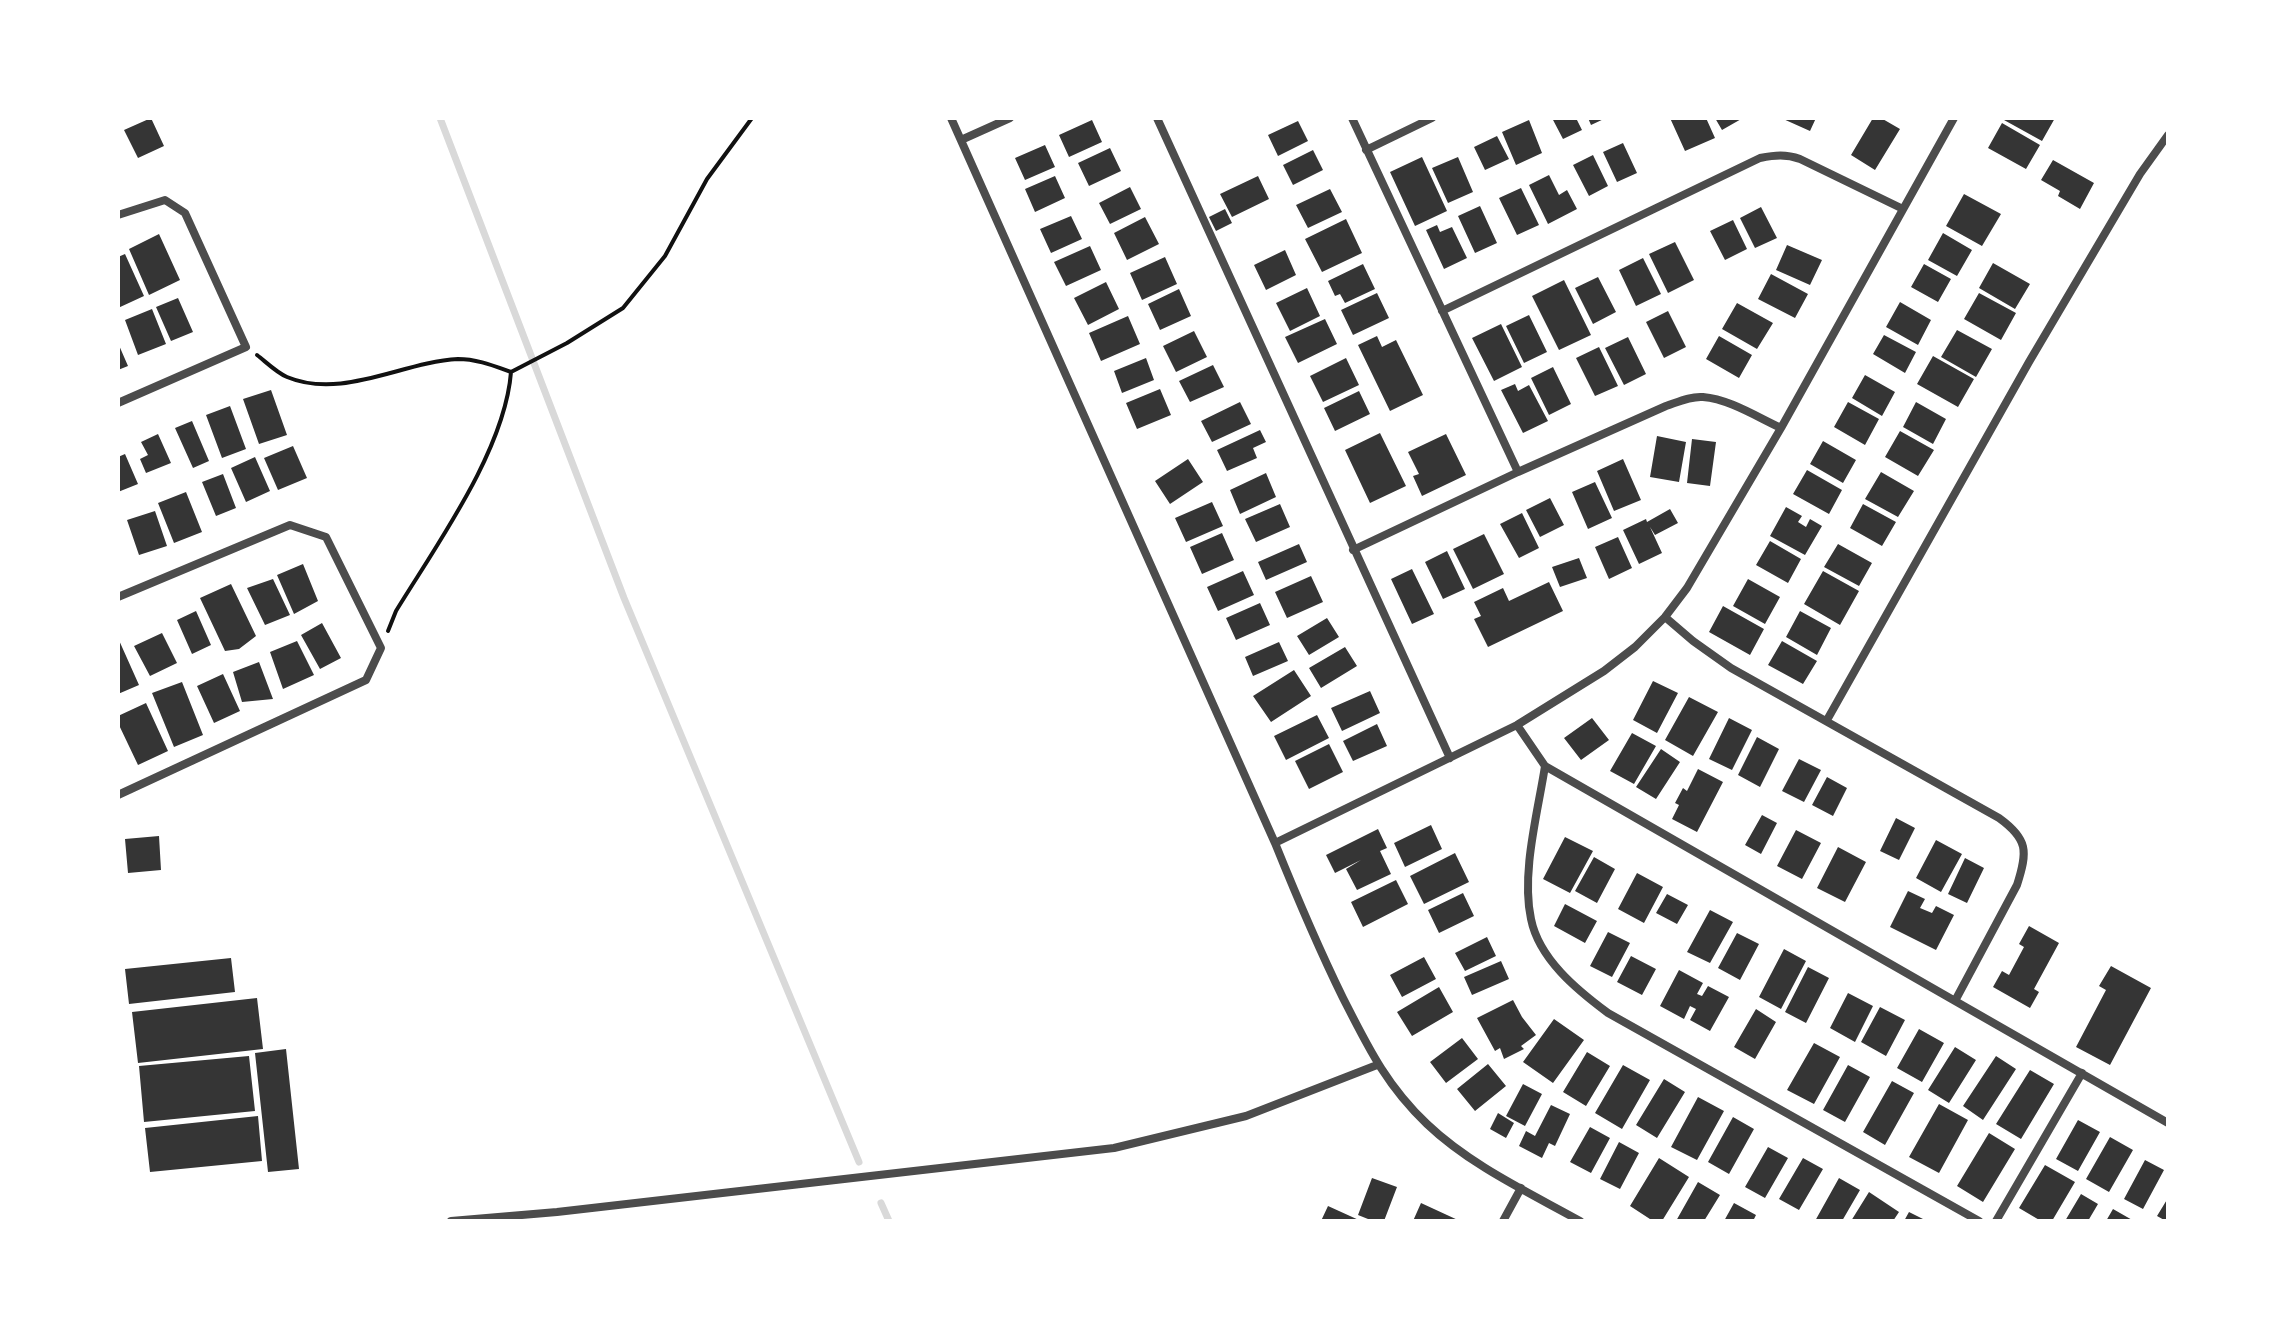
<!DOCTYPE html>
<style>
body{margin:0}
#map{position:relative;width:2286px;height:1339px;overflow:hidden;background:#fff;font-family:Cabin,sans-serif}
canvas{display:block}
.frame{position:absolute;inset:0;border:120px solid #fff;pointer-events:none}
</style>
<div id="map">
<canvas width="2286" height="1339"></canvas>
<div class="frame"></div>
</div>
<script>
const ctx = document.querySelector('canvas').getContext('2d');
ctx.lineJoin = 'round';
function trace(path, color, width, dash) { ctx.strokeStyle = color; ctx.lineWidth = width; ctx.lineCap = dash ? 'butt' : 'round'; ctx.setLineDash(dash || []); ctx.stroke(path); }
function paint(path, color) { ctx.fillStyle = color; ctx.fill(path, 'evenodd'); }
const stream = new Path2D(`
 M440,118L624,598L859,1162
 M881,1203L889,1221`);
const building = new Path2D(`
 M151,118L164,146L138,158L124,130Z
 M1552,118H1576L1582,130L1563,139Z
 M1588,118H1606L1591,125Z
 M1670,118H1706L1715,138L1685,151Z
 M1715,118H1743L1722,130Z
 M1781,118H1816L1810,131Z
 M1873,118H1881L1900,129L1875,170L1851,155Z
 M2006,118H2055L2042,141L2004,120Z
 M1092,120L1102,142L1069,157L1059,135Z
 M1529,120L1542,153L1516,165L1502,132Z
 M1298,121L1308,141L1278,156L1268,135Z
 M2002,123L2040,145L2026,169L1988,148Z
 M1497,136L1509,159L1485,170L1474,147Z
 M1623,143L1637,173L1617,182L1603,152Z
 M1045,145L1055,167L1025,180L1015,158Z
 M1110,148L1121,171L1089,186L1078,163Z
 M1313,150L1323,170L1293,185L1283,165Z
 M1593,155L1608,186L1589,196L1573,165Z
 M1422,157L1447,211L1415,226L1390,172Z
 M1458,157L1473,192L1448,203L1432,168Z
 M2053,160L2094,183L2080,209L2058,196L2060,191L2041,180Z
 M1549,175L1559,195L1567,190L1577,209L1548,224L1529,185Z
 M1055,176L1065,198L1035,212L1025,189Z
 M1258,176L1269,199L1232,217L1220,194Z
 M1130,187L1141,209L1110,224L1099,203Z
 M1521,188L1539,225L1517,235L1499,198Z
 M1330,189L1342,212L1308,228L1296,205Z
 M1964,194L2001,214L1982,246L1946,226Z
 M1480,206L1497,243L1475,253L1458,216Z
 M1761,207L1777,238L1755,248L1740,218Z
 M1225,209L1232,223L1216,231L1209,217Z
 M1071,216L1082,239L1051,253L1040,229Z
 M1145,217L1159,244L1127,260L1114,233Z
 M1346,219L1362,253L1322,272L1305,239Z
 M1733,220L1747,249L1725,260L1710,231Z
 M1437,225L1440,232L1452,227L1467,258L1444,269L1426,230Z
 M1943,233L1972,250L1957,276L1928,260Z
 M159,234L180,280L149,295L129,249Z
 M1675,242L1694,280L1668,293L1649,254Z
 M1787,245L1822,260L1810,285L1776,270Z
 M1090,246L1101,270L1066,286L1054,262Z
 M1285,250L1296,275L1266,290L1254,265Z
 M125,254L144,296L118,308V257Z
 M1165,257L1177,284L1142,300L1130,273Z
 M1643,258L1661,294L1636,306L1619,270Z
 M1993,263L2030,284L2015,309L1979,288Z
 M1363,264L1375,289L1345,303L1340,294L1335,296L1328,281Z
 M1924,264L1951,279L1938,302L1911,287Z
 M1771,274L1808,294L1795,318L1758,299Z
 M1598,277L1616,312L1593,324L1575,288Z
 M1564,280L1591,335L1559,350L1532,296Z
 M1106,282L1119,309L1088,325L1074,298Z
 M1307,288L1320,316L1290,331L1276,303Z
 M1179,289L1191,316L1160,330L1148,304Z
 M1377,293L1389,318L1353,335L1341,310Z
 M1979,293L2016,313L2001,340L1964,319Z
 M178,298L193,332L171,341L156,307Z
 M1900,302L1931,320L1918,345L1886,327Z
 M1737,303L1773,323L1757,349L1722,329Z
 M152,309L166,344L138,355L125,320Z
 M1668,311L1686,347L1664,358L1646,322Z
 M1529,315L1547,352L1524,363L1506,326Z
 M1128,316L1140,344L1101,361L1089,333Z
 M1325,319L1337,344L1298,363L1285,337Z
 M1501,324L1522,367L1494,381L1472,338Z
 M1957,330L1992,349L1976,377L1941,357Z
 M1194,331L1207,357L1176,372L1163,346Z
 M1884,335L1916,352L1905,373L1873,354Z
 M1377,336L1382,347L1396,340L1423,395L1390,411L1358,345Z
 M1719,336L1752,355L1739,378L1706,359Z
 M1628,337L1646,374L1624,385L1605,348Z
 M118,343L128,366L118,370Z
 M1599,347L1618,386L1595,396L1576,358Z
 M1933,356L1974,379L1958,407L1917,384Z
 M1146,358L1154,380L1122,393L1114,371Z
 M1346,358L1359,385L1323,402L1310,376Z
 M1213,365L1224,387L1190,402L1179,381Z
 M1553,367L1571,404L1549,415L1531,378Z
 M1865,375L1895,392L1882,416L1852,398Z
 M1515,384L1518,391L1529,385L1548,421L1523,433L1501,390Z
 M1160,389L1171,415L1137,429L1126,403Z
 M271,390L287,435L259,444L243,399Z
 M1359,391L1370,414L1335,431L1324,408Z
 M1240,402L1251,424L1212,442L1201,421Z
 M1848,402L1879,419L1865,445L1834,427Z
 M1916,402L1946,419L1933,444L1903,427Z
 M230,406L246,449L222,458L206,415Z
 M192,421L209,461L193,468L175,428Z
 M1260,430L1266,442L1253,448L1257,458L1227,471L1217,450Z
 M1900,431L1934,450L1918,476L1885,457Z
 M1380,433L1406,486L1370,503L1345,450Z
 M158,434L171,463L146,473L140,459L148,455L141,442Z
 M1446,434L1466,475L1422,496L1413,476L1419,474L1408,452Z
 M1657,436L1686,442L1679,482L1650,477Z
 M1692,439L1716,442L1710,486L1687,483Z
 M1823,441L1856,460L1843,483L1810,464Z
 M293,446L307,478L278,490L264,458Z
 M125,454L138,484L118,492V457Z
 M255,457L270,491L246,502L231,468Z
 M1188,459L1203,482L1170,504L1155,481Z
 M1623,459L1641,500L1614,511L1597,471Z
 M1807,470L1842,490L1829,514L1793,494Z
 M1881,472L1914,491L1898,517L1865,499Z
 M1266,473L1276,497L1240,514L1230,490Z
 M223,474L236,508L216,516L202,482Z
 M1595,482L1612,518L1588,529L1572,492Z
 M186,492L202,532L174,543L158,503Z
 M1550,498L1564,525L1540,537L1526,510Z
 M1212,502L1223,526L1186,542L1175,518Z
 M1280,504L1290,527L1256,542L1245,519Z
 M1863,504L1896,522L1882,546L1850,528Z
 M1786,507L1802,516L1798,522L1806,527L1810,519L1822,526L1805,555L1770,536Z
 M1670,509L1678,523L1655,535L1650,527L1662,553L1639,564L1623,530L1646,519L1647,522Z
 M155,511L167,546L139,555L127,520Z
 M1522,513L1539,548L1519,558L1500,524Z
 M1222,533L1234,560L1202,574L1190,547Z
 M1484,534L1504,574L1473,589L1453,549Z
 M1618,537L1632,568L1609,579L1595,547Z
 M1770,541L1801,559L1788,583L1756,565Z
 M1299,544L1307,562L1266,580L1258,562Z
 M1838,544L1872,563L1859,586L1824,567Z
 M1447,551L1465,589L1443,599L1425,562Z
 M1579,558L1587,578L1560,587L1552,567Z
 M303,564L318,601L294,614L277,575Z
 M1412,569L1434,614L1412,624L1391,579Z
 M1243,571L1254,595L1218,611L1207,587Z
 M1823,571L1859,591L1840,625L1804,604Z
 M1311,576L1323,602L1287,618L1275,592Z
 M273,579L290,615L265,625L247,588Z
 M1748,579L1780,597L1765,624L1733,606Z
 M1549,582L1563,611L1488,647L1474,619L1481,616L1474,602L1503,588L1509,601Z
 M231,584L256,636L239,649L225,651L200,598Z
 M1260,603L1270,625L1236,640L1226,618Z
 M1723,606L1764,629L1750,655L1709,632Z
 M196,611L211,645L192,654L177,620Z
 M1800,611L1831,628L1817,655L1786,637Z
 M1327,618L1339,637L1309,655L1297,636Z
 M322,623L341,658L320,669L301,635Z
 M162,633L177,663L150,676L134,646Z
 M118,638L139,685L118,694Z
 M297,641L314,675L283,689L270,652Z
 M1782,641L1817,661L1803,684L1768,665Z
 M1279,642L1288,661L1253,676L1245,657Z
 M1345,647L1357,666L1321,688L1309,668Z
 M259,662L273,699L242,702L233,672Z
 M1294,670L1311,696L1271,722L1253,696Z
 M223,674L240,711L214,723L197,686Z
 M1653,681L1678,693L1657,733L1633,720Z
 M182,682L203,735L174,747L152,693Z
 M1370,691L1380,713L1342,731L1331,708Z
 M1689,697L1718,712L1693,756L1665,740Z
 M146,703L168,751L138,765L118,723V716Z
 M1317,715L1329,738L1286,760L1274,736Z
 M1592,718L1609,740L1581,760L1564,738Z
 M1729,718L1752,730L1732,770L1709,759Z
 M1377,724L1387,746L1353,761L1343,741Z
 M1632,733L1656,746L1634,784L1610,771Z
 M1757,737L1779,749L1760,787L1738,775Z
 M1329,744L1343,772L1309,789L1295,761Z
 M1661,749L1680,762L1656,799L1636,787Z
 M1799,759L1821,770L1804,802L1782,791Z
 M1698,769L1723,782L1697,832L1672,819L1679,805L1675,803L1683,788L1687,791Z
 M1827,777L1847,788L1833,816L1812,805Z
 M1762,815L1777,823L1761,854L1745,845Z
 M1896,818L1915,828L1899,860L1880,851Z
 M1431,825L1442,849L1405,867L1394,843Z
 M1378,829L1387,848L1380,851L1391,874L1357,890L1346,869L1361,860L1335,873L1326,855Z
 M1796,830L1821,843L1802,879L1777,866Z
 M159,836L161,870L128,873L125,839Z
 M1565,837L1593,851L1570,893L1543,879Z
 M1936,840L1962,854L1941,892L1916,878Z
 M1838,847L1866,862L1845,902L1817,888Z
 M1455,853L1469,882L1424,904L1410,876Z
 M1594,857L1615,869L1597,903L1575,891Z
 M1965,858L1984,868L1967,903L1948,894Z
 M1637,873L1663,887L1644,923L1618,909Z
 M1396,880L1408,904L1363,927L1351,902Z
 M1908,891L1925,899L1920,908L1932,913L1936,906L1954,915L1936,950L1890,927Z
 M1463,893L1474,916L1439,933L1428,910Z
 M1667,894L1688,905L1677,924L1656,913Z
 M1565,904L1597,921L1585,943L1554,926Z
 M1710,910L1733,922L1710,963L1687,952Z
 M2029,926L2059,943L2034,989L2039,992L2030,1008L1993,987L2002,971L2009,975L2024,947L2019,944Z
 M1608,932L1630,943L1612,977L1590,966Z
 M1737,933L1759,944L1740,980L1718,968Z
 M1487,937L1496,956L1465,971L1455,953Z
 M1784,949L1806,961L1781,1009L1759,997Z
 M1631,956L1656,969L1642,995L1617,982Z
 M1424,957L1436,979L1402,997L1390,975Z
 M231,958L235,992L129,1004L125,969Z
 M1501,961L1509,979L1472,995L1464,977Z
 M2111,966L2151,988L2110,1065L2076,1047L2106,990L2099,986Z
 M1808,967L1829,978L1806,1023L1785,1012Z
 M1679,970L1703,983L1697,994L1702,996L1708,986L1729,997L1710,1031L1690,1020L1696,1009L1690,1006L1684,1019L1660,1006Z
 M1439,987L1453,1012L1412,1036L1397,1012Z
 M1848,993L1873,1006L1855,1042L1830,1028Z
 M257,998L263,1049L138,1063L132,1012Z
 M1513,1000L1522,1017L1536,1035L1521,1046L1524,1049L1504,1059L1500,1048L1495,1051L1477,1018Z
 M1880,1007L1905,1020L1886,1056L1861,1042Z
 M1756,1009L1776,1022L1755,1059L1734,1047Z
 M1554,1019L1584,1040L1553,1083L1523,1062Z
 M1919,1029L1944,1043L1922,1082L1897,1068Z
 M1462,1038L1478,1059L1446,1083L1430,1062Z
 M1814,1043L1840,1057L1814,1104L1787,1090Z
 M1955,1047L1976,1060L1949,1103L1928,1090Z
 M286,1049L299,1169L268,1172L255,1053Z
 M1587,1052L1610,1066L1586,1106L1563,1092Z
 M249,1056L255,1111L144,1122L139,1066Z
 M1996,1056L2016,1069L1983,1120L1963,1106Z
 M1488,1064L1506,1086L1475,1111L1457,1089Z
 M1623,1065L1650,1080L1622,1129L1595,1113Z
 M1848,1065L1870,1077L1845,1122L1823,1110Z
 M2030,1070L2054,1084L2021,1139L1996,1124Z
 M1664,1079L1685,1092L1657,1138L1636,1125Z
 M1892,1081L1914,1093L1885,1145L1863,1132Z
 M1523,1084L1542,1094L1525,1126L1506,1116Z
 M1698,1097L1724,1111L1697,1160L1671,1147Z
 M1939,1104L1968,1120L1939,1173L1909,1157Z
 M1551,1105L1570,1114L1555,1146L1549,1143L1542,1158L1519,1146L1526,1131L1535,1136Z
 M1498,1113L1514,1123L1506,1138L1490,1129Z
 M258,1116L262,1161L150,1172L145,1128Z
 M1733,1117L1754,1129L1729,1174L1708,1162Z
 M2078,1120L2100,1132L2078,1171L2056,1159Z
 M1590,1127L1610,1138L1591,1173L1570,1162Z
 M1989,1133L2015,1149L1983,1202L1957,1186Z
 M2110,1137L2133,1150L2109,1192L2086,1179Z
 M1619,1142L1639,1153L1620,1189L1600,1179Z
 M1768,1147L1788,1158L1765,1198L1745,1187Z
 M1659,1158L1689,1177L1662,1221H1653L1630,1206Z
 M1803,1158L1823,1169L1799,1210L1779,1199Z
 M2145,1160L2164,1170L2143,1209L2124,1199Z
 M2045,1165L2075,1182L2052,1221H2041L2019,1208Z
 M1372,1178L1397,1187L1384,1221H1373L1358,1215Z
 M1839,1178L1860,1190L1842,1221H1815Z
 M1698,1182L1720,1195L1704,1221H1676Z
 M1869,1192L1899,1212L1893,1221H1851Z
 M2081,1194L2098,1204L2088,1221H2065Z
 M2168,1198V1221H2166L2157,1216Z
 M1421,1203L1460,1221H1413Z
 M1734,1203L1756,1215L1753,1221H1724Z
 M1328,1206L1361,1221H1321Z
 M2113,1209L2134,1221H2106Z
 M1909,1212L1927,1221H1904Z`);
const path = new Path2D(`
 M257,355C266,362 277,373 287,377C342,400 402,362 458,359C477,359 494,366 511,372L567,343L623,308L665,256L707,179L752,118
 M388,631L396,611C437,544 505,450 511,372`);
const minor = new Path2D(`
 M951,118L1275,843C1296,895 1318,947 1343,998C1368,1047 1386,1085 1427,1124C1470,1165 1528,1192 1580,1221
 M1157,118L1450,758
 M1352,118L1518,472
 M961,140L1010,118
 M1366,150L1432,118
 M118,215L165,200L185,213L246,347L118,403
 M1442,311L1760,158C1775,155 1786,154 1800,159L1903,209
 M1353,550L1518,472L1666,406C1678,402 1690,396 1703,397C1729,399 1757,417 1781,428
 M118,597L290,525L326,537L381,648L366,680L118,795
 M1665,617L1693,641L1731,668L1999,818C2028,839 2028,851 2017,885L1956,999
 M1827,720L2029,362L2140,174L2168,135
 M1517,725L1545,766L2168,1123
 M1545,766C1538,812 1521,873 1531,919C1539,959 1577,990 1608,1013L1979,1221
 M1275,843L1517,725L1604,671L1635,647L1665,617L1687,588L1781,428L1954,118
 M451,1221L557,1212L1114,1148L1246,1116L1377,1065
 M1503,1221L1521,1188
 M1996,1221L2082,1073`);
trace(stream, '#d9d9d9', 7);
paint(building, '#353535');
trace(path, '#111', 4);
trace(minor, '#4c4c4c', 8);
</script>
